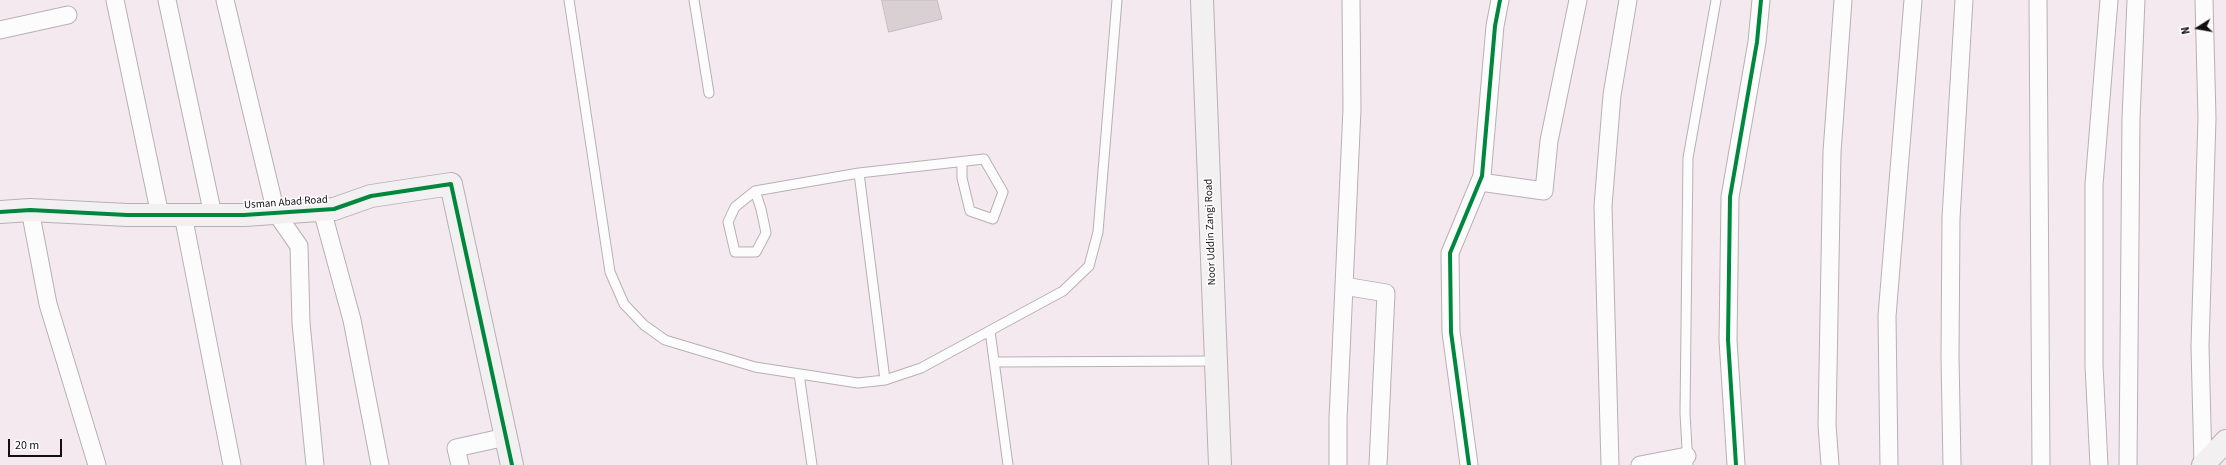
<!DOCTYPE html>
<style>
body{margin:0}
#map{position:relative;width:2226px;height:465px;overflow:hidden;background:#f3e9ee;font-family:"Source Sans 3",sans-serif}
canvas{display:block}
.north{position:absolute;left:2178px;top:8px;width:40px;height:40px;-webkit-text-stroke:3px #fff;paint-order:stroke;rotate:259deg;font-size:11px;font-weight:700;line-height:16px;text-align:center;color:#130e10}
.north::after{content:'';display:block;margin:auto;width:14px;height:18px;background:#130e10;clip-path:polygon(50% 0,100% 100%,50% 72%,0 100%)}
.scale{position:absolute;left:8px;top:439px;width:54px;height:18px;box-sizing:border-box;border:2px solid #130e10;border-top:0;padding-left:5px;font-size:12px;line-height:14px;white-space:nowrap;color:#130e10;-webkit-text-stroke:3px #fff;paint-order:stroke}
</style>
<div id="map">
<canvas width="2226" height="465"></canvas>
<div class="north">N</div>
<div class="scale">20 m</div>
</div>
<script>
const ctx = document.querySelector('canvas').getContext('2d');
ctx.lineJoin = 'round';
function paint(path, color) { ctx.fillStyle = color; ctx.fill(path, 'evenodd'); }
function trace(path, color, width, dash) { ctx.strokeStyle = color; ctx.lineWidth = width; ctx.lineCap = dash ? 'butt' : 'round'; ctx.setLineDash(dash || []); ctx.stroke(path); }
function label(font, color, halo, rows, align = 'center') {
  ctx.font = font + ' "Source Sans 3",sans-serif'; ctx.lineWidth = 3; ctx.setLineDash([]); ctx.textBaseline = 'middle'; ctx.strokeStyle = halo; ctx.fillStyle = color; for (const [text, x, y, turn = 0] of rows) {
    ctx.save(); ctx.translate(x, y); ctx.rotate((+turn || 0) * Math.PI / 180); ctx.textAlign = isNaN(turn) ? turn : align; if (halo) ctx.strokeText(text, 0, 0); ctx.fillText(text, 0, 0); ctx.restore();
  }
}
const building = new Path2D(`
 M882,0H937L942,19L889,32Z`);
const lane = new Path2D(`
 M569,0L610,272L624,304L644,325L665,340L755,367L858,383L885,380L921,368L1063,291L1089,266L1098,232L1117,0
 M694,0L709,93
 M859,173L984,159L1003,192L993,219L970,211L962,178V162
 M755,191L761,209L766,233L756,252H735L728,222L735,207L755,191L859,173L885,380
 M990,331L1008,465
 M994,362L1216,361
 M799,374L812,465
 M1688,465L1685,413L1688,158L1716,0`);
const street = new Path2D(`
 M115,0L160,215
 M167,0L213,215
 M225,0L276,213L299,246L301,323L315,465
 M2038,0L2041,465
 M0,30L68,15
 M1480,182L1544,191L1549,141L1578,0
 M30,210L48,304L97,465
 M322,210L352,320L380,465
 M183,215L232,465
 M1344,286L1386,293L1378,465
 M460,465L456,448L506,437
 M1338,465V419L1352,109L1351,0
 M1469,465L1451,332L1450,253L1482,176L1495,26L1500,0
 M1610,465L1603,206L1612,95L1628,0
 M1640,465L1687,456
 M1736,465L1728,340L1730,197L1757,42L1761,0
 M1830,465L1827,425L1832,152L1843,0
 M1889,465L1887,316L1913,0
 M1952,465L1950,356L1951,218L1964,0
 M2099,465L2094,365V185L2109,0
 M2128,465L2131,119L2136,0
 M2203,465L2200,346L2207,118L2204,0`);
const secondary = new Path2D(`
 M1202,0L1220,465
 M0,212L30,210L127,215H244L334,209L371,196L451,184L512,465
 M2203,465L2226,441`);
const cycleway = new Path2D(`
 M0,212L30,210L127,215H244L334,209L371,196L451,184L512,465
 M1469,465L1451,332L1450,253L1482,176L1495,26L1500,0
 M1736,465L1728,340L1730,197L1757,42L1761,0`);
const streetNames = [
 ["Usman Abad Road",286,203,-4],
 ["Noor Uddin Zangi Road",1211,232,-92]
];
paint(building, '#d8d0d2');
trace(building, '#c3bbbd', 1);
trace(lane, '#b8b0b4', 11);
trace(street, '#b8b0b4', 19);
trace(secondary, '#b8b0b4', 24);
trace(lane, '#fdfcfc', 9);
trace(street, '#fdfcfc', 17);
trace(secondary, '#f3f0f2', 22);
trace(cycleway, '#00873e', 4);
label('11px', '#130e10', '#fff', streetNames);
</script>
